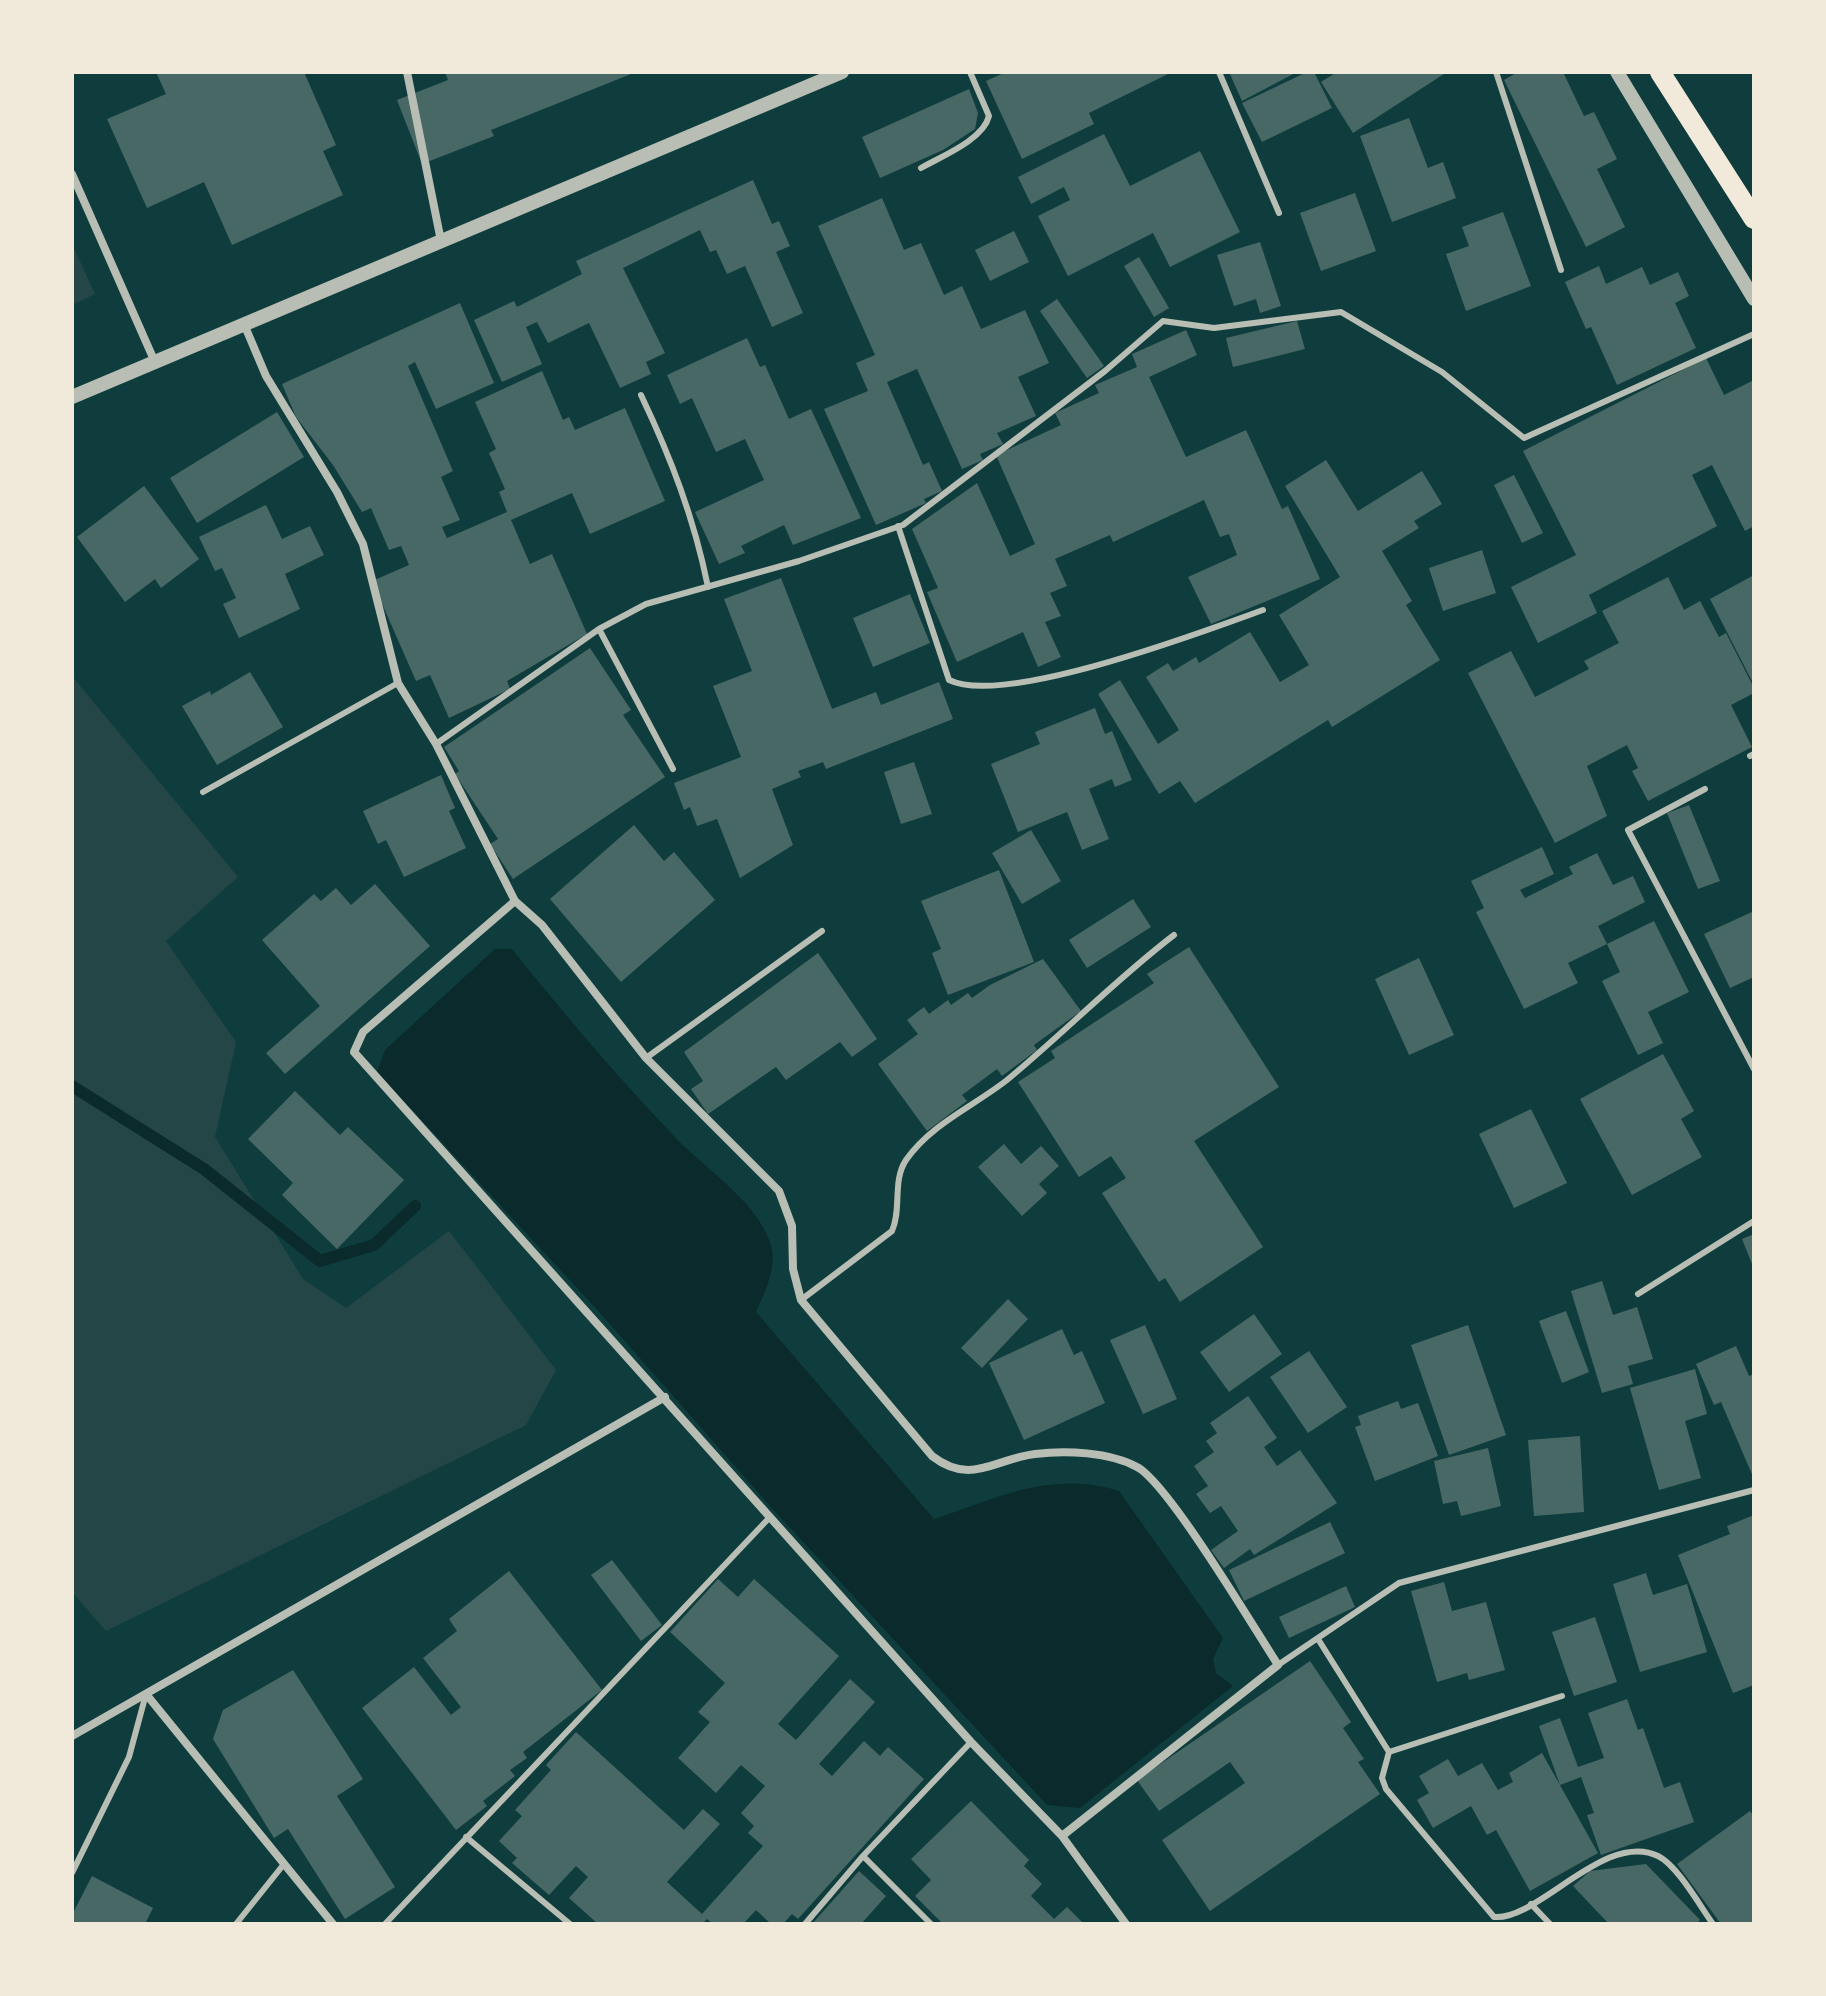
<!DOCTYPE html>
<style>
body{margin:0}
#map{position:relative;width:1826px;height:1996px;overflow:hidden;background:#0f3d3e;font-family:Literata,serif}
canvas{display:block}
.frame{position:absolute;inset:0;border:74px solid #f1e9da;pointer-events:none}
</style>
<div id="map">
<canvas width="1826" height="1996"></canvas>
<div class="frame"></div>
</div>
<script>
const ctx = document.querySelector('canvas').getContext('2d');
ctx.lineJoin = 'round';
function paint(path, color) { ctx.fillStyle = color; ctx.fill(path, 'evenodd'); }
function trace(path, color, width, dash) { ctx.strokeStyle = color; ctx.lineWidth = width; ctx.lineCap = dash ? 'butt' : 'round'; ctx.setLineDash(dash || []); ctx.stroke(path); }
const green = new Path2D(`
 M72,244L95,294L72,305Z
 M72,676L238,877L166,941L236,1042L215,1137L303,1279L346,1308L449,1231L556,1370L526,1425L106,1631L72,1592Z`);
const water = new Path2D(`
 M495,949H512C563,1013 616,1075 672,1134C703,1168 754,1198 770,1242C778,1266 766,1290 756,1312L934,1519C999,1498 1050,1470 1119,1491L1223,1638L1213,1659L1216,1673L1233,1686L1080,1808L1047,1805L769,1505L601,1314L377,1072L385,1050Z`);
const stream = new Path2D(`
 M72,1086L204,1169L320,1261L374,1245L415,1206`);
const building = new Path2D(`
 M156,72H304L336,145L323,151L343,195L232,245L204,182L147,208L107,119L166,94Z
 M445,72H636L491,130L494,136L422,164L397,100L448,80Z
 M1006,72H1172L1089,113L1094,124L1022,159L986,81Z
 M1229,72H1297L1242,101Z
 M1307,72H1314L1332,108L1262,142L1242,103Z
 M1337,72H1447L1353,133L1321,82Z
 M1518,72H1563L1584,116L1594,112L1617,159L1597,169L1625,227L1586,247L1504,80Z
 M969,89L978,113L975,129L943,150L880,178L862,137Z
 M1409,118L1428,168L1443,162L1456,198L1392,222L1360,136Z
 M1104,134L1130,186L1200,151L1240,232L1170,267L1153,233L1068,276L1038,216L1070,200L1064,187L1031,204L1018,177Z
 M753,180L772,224L779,221L790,246L776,252L803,313L772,327L745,266L727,274L716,250L710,252L700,230L623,268L665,353L646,362L651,374L620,388L589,323L548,343L537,322L526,327L542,364L502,382L474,320L514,301L517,307L582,274L576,261Z
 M1355,193L1376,251L1321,271L1300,213Z
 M882,198L904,250L921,243L944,295L962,286L981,329L1025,310L1049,363L1018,377L1036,416L997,433L1003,444L980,454L983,460L962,469L917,369L887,382L923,465L929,462L942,491L924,499L926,503L876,525L824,409L868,391L856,363L875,355L818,226Z
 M1503,212L1531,286L1466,311L1446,254L1469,246L1462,227Z
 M1014,231L1029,262L990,281L975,250Z
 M1260,242L1281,306L1260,313L1256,299L1234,306L1217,255Z
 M1139,257L1169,308L1154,317L1124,266Z
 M1599,266L1606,284L1642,267L1650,285L1678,272L1689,296L1675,303L1696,348L1617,385L1591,327L1586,329L1565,282Z
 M1057,299L1104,366L1087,378L1040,311Z
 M460,303L494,383L436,409L415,362L408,366L453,471L441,477L460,520L442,527L447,538L507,512L499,492L505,489L489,453L496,449L475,402L542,371L563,420L569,417L575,430L625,408L665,501L590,534L572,493L511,520L530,564L552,554L587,634L507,681L510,689L449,718L430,675L416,681L372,581L409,565L401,546L389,550L371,508L362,512L333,465L296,417L282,384Z
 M1297,321L1305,349L1233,367L1226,338Z
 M1186,330L1197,355L1149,377L1186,457L1246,430L1282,509L1288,506L1320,579L1211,624L1188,577L1237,555L1229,534L1220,537L1204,500L1113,542L1110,535L1055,559L1067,586L1050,593L1061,616L1045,622L1061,657L1038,667L1023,632L957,662L927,592L938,588L912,529L977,483L1010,556L1035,544L996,455L1061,425L1055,413L1099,393L1095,385L1137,367L1132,354Z
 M747,338L760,367L765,365L789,419L811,409L861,518L793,545L784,525L741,546L745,553L719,564L695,512L764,480L745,439L716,452L692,398L680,404L667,375Z
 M1706,358L1724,395L1754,380V526L1745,531L1712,465L1692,475L1717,526L1589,595L1597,613L1538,643L1511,587L1576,555L1523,451Z
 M277,412L304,457L197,523L170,478Z
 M1326,460L1358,511L1422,471L1442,504L1414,521L1419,528L1382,551L1412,601L1406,605L1440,660L1332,727L1328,720L1195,803L1180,781L1159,794L1098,694L1120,680L1158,744L1179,730L1146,677L1168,663L1173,671L1196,657L1199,663L1250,632L1280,682L1309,665L1279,615L1340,577L1285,486Z
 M1514,475L1543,533L1522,543L1494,485Z
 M144,486L199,559L161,588L155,579L125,602L77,537Z
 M266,505L282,539L310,526L324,555L285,574L300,609L239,638L223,604L236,598L222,568L215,571L199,537Z
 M1482,550L1496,593L1443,611L1429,568Z
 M1754,575V685L1710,599Z
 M1668,577L1684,610L1700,601L1719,637L1726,633L1754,688V693L1731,705L1752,747L1648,801L1632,771L1638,768L1627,745L1587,766L1607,816L1555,843L1468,673L1511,651L1535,697L1589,669L1584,661L1619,643L1602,611Z
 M781,578L832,709L876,692L881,705L939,682L953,719L826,769L823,762L798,771L801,777L772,789L793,845L740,878L717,819L697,826L690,807L684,810L674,783L741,757L713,686L752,671L724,599Z
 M910,594L930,643L873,667L853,618Z
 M590,648L631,710L623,715L665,777L513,879L490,844L498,839L455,774L459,771L444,747Z
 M250,672L283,727L217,765L182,706L210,691L211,695Z
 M1095,708L1105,734L1112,731L1132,780L1115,787L1112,779L1089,789L1109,839L1082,850L1067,812L1018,832L991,764L1040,744L1035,732Z
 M914,762L932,814L901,824L884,772Z
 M441,775L455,808L449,811L466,848L404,877L386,840L378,844L363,811Z
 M1689,805L1720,881L1698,889L1667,813Z
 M634,825L664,861L674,852L715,900L621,982L550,899Z
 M1031,830L1061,881L1022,904L992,853Z
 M1542,847L1554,874L1520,890L1525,898L1573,874L1569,867L1597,853L1613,885L1633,876L1645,902L1598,926L1607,944L1654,921L1689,992L1648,1012L1663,1043L1638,1055L1602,981L1620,972L1607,944L1568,963L1578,983L1524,1009L1476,912L1484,908L1471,881Z
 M999,870L1034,962L948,995L932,953L941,949L921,901Z
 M375,884L430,946L285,1074L266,1053L320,1006L262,940L314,894L321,901L336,888L351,905Z
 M1133,899L1151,927L1087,968L1069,940Z
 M1754,911V977L1730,988L1704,934Z
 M1189,947L1279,1087L1194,1141L1263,1247L1180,1302L1165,1278L1159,1282L1102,1193L1126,1178L1111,1156L1079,1177L1018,1082L1055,1058L1051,1051L1154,983L1147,974Z
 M818,953L877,1039L852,1057L840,1042L786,1080L776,1067L708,1114L691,1089L703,1081L684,1052Z
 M1419,958L1454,1035L1409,1055L1375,979Z
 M1043,959L1081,1011L1034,1045L1037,1050L1002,1076L997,1069L962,1095L967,1101L927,1131L878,1064L918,1034L907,1020L924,1007L929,1014L948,1000L951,1005L968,993L972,998L990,985Z
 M1663,1054L1694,1111L1681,1119L1702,1157L1632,1195L1580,1099Z
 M295,1091L340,1135L348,1127L404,1180L337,1249L282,1195L293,1183L248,1139Z
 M1531,1109L1567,1183L1514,1208L1479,1134Z
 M1004,1144L1021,1164L1041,1146L1059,1166L1039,1184L1047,1193L1022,1216L978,1167Z
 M1754,1234V1269L1742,1239Z
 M1602,1281L1613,1315L1637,1307L1653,1359L1628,1366L1633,1384L1602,1393L1571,1291Z
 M1008,1299L1028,1319L982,1368L961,1348Z
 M1566,1311L1589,1372L1562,1383L1539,1321Z
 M1254,1314L1282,1354L1229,1392L1200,1352Z
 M1145,1325L1177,1399L1143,1414L1110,1340Z
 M1468,1325L1506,1435L1449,1455L1411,1345Z
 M1062,1329L1074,1355L1082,1351L1105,1403L1024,1440L989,1363Z
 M1736,1346L1749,1376L1754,1374V1479L1721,1402L1714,1405L1696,1364Z
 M1309,1351L1347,1407L1308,1433L1270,1377Z
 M1695,1369L1707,1414L1685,1421L1701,1478L1659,1490L1630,1388Z
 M1248,1396L1277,1438L1264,1447L1277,1466L1300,1450L1337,1503L1254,1555L1250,1549L1224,1568L1211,1550L1238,1531L1221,1506L1210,1513L1196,1494L1208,1486L1194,1466L1214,1452L1206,1441L1217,1433L1210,1423Z
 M1398,1401L1401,1409L1418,1403L1438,1456L1375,1481L1355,1427L1361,1425L1358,1416Z
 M1580,1436L1584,1512L1534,1516L1528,1440Z
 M1488,1448L1501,1506L1461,1516L1457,1501L1443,1504L1434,1461Z
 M1754,1515V1685L1733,1693L1678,1555L1730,1534L1727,1526Z
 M1330,1522L1345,1553L1244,1601L1229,1570Z
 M612,1560L662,1625L641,1641L591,1575Z
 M509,1571L602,1690L523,1752L527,1758L510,1770L515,1776L483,1801L487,1806L456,1830L362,1708L414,1667L451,1715L461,1707L423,1658L457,1631L449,1619Z
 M1646,1573L1653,1595L1687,1584L1707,1652L1640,1672L1613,1584Z
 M718,1579L738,1597L754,1579L839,1656L778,1724L796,1740L850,1679L875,1702L819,1764L832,1776L864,1741L880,1756L888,1747L924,1779L798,1919L792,1914L783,1924H771L756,1910L745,1922L747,1924H713L707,1919L702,1924H598L569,1898L588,1877L576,1866L549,1895L512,1863L517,1858L499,1841L522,1816L515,1810L551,1770L546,1765L576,1732L684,1830L703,1809L720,1824L667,1882L702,1914L763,1846L748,1833L754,1826L741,1813L765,1786L741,1765L716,1793L678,1758L710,1722L698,1712L725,1683L670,1632Z
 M1444,1582L1452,1611L1486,1602L1505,1670L1469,1680L1467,1673L1437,1682L1411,1591Z
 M1346,1586L1355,1607L1289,1638L1279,1617Z
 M1595,1617L1617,1682L1574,1696L1552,1632Z
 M1310,1661L1351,1722L1343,1728L1364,1759L1358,1762L1380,1794L1210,1911L1162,1840L1245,1783L1230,1762L1159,1811L1137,1780Z
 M293,1670L363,1779L337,1796L395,1887L345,1919L288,1829L274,1838L213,1739L223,1710Z
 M1627,1699L1638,1730L1643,1728L1664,1788L1680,1782L1694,1822L1601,1855L1587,1815L1594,1813L1581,1777L1560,1785L1539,1726L1560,1718L1578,1767L1604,1758L1588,1713Z
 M1542,1753L1598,1853L1530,1891L1496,1830L1487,1835L1471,1806L1433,1828L1417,1800L1429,1793L1419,1776L1448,1759L1458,1776L1482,1763L1498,1790L1513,1782L1509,1773Z
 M971,1801L1029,1860L1024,1866L1042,1884L1031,1896L1054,1919L1067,1907L1084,1924H943L915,1896L931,1880L911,1859Z
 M1750,1811L1754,1817V1924H1721L1677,1864Z
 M1646,1864L1700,1920L1696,1924H1609L1573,1886L1590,1871Z
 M859,1871L886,1896L861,1924H812Z
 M92,1876L153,1908L145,1924H72V1915Z`);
const service = new Path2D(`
 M1219,72L1279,213
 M1496,72L1561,270
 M921,168C942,156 983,140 989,116L970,72
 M641,395C671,458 694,518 708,587
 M898,526L949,680C1004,707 1202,632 1263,610
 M599,629L673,769
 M436,744L599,629L646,604L799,561L903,525L1105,371L1163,321L1214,328L1341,312L1442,372L1524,438L1754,334
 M1750,756L1754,754
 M1705,789L1628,830L1754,1069
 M203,792L398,683
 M646,1058L822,931
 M1638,1294L1754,1221
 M801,1300L892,1231C902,1209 892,1181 906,1160C931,1124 974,1106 1007,1080C1064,1033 1115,980 1174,935
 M1318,1639L1389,1752L1382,1778L1386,1789L1494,1917C1538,1921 1605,1830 1658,1856C1677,1865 1700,1906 1713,1924
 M1278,1665L1399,1583L1754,1490
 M1389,1752L1562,1696
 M466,1837L570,1924
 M863,1856L931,1924
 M72,1873L129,1757L146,1694
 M1531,1904L1550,1924
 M236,1924L284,1864
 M385,1924L770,1517
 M805,1924L863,1856L971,1742`);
const minor = new Path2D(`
 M407,72L441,241
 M72,174L154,360
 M244,324L266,376L337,492L363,544L398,683L436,744L515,901L542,925L646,1058L779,1191L792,1226L793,1269L801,1300L932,1456C971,1486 994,1459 1035,1454C1065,1450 1110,1452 1137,1467C1168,1483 1254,1628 1278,1665L1062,1836L971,1742L354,1052L363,1032L515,901
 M146,1694L333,1924
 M72,1736L665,1397
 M1062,1836L1126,1924`);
const tertiary = new Path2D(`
 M1617,72L1754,299
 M72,397L842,72`);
const primary = new Path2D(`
 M1660,72L1754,219`);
paint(green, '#244646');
paint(water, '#0a2a2b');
trace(stream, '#0a2a2b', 12);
paint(building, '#486865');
trace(service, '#b8beb3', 6);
trace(minor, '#b8beb3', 8);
trace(tertiary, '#b8beb3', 14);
trace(primary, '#f1e9da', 20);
</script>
